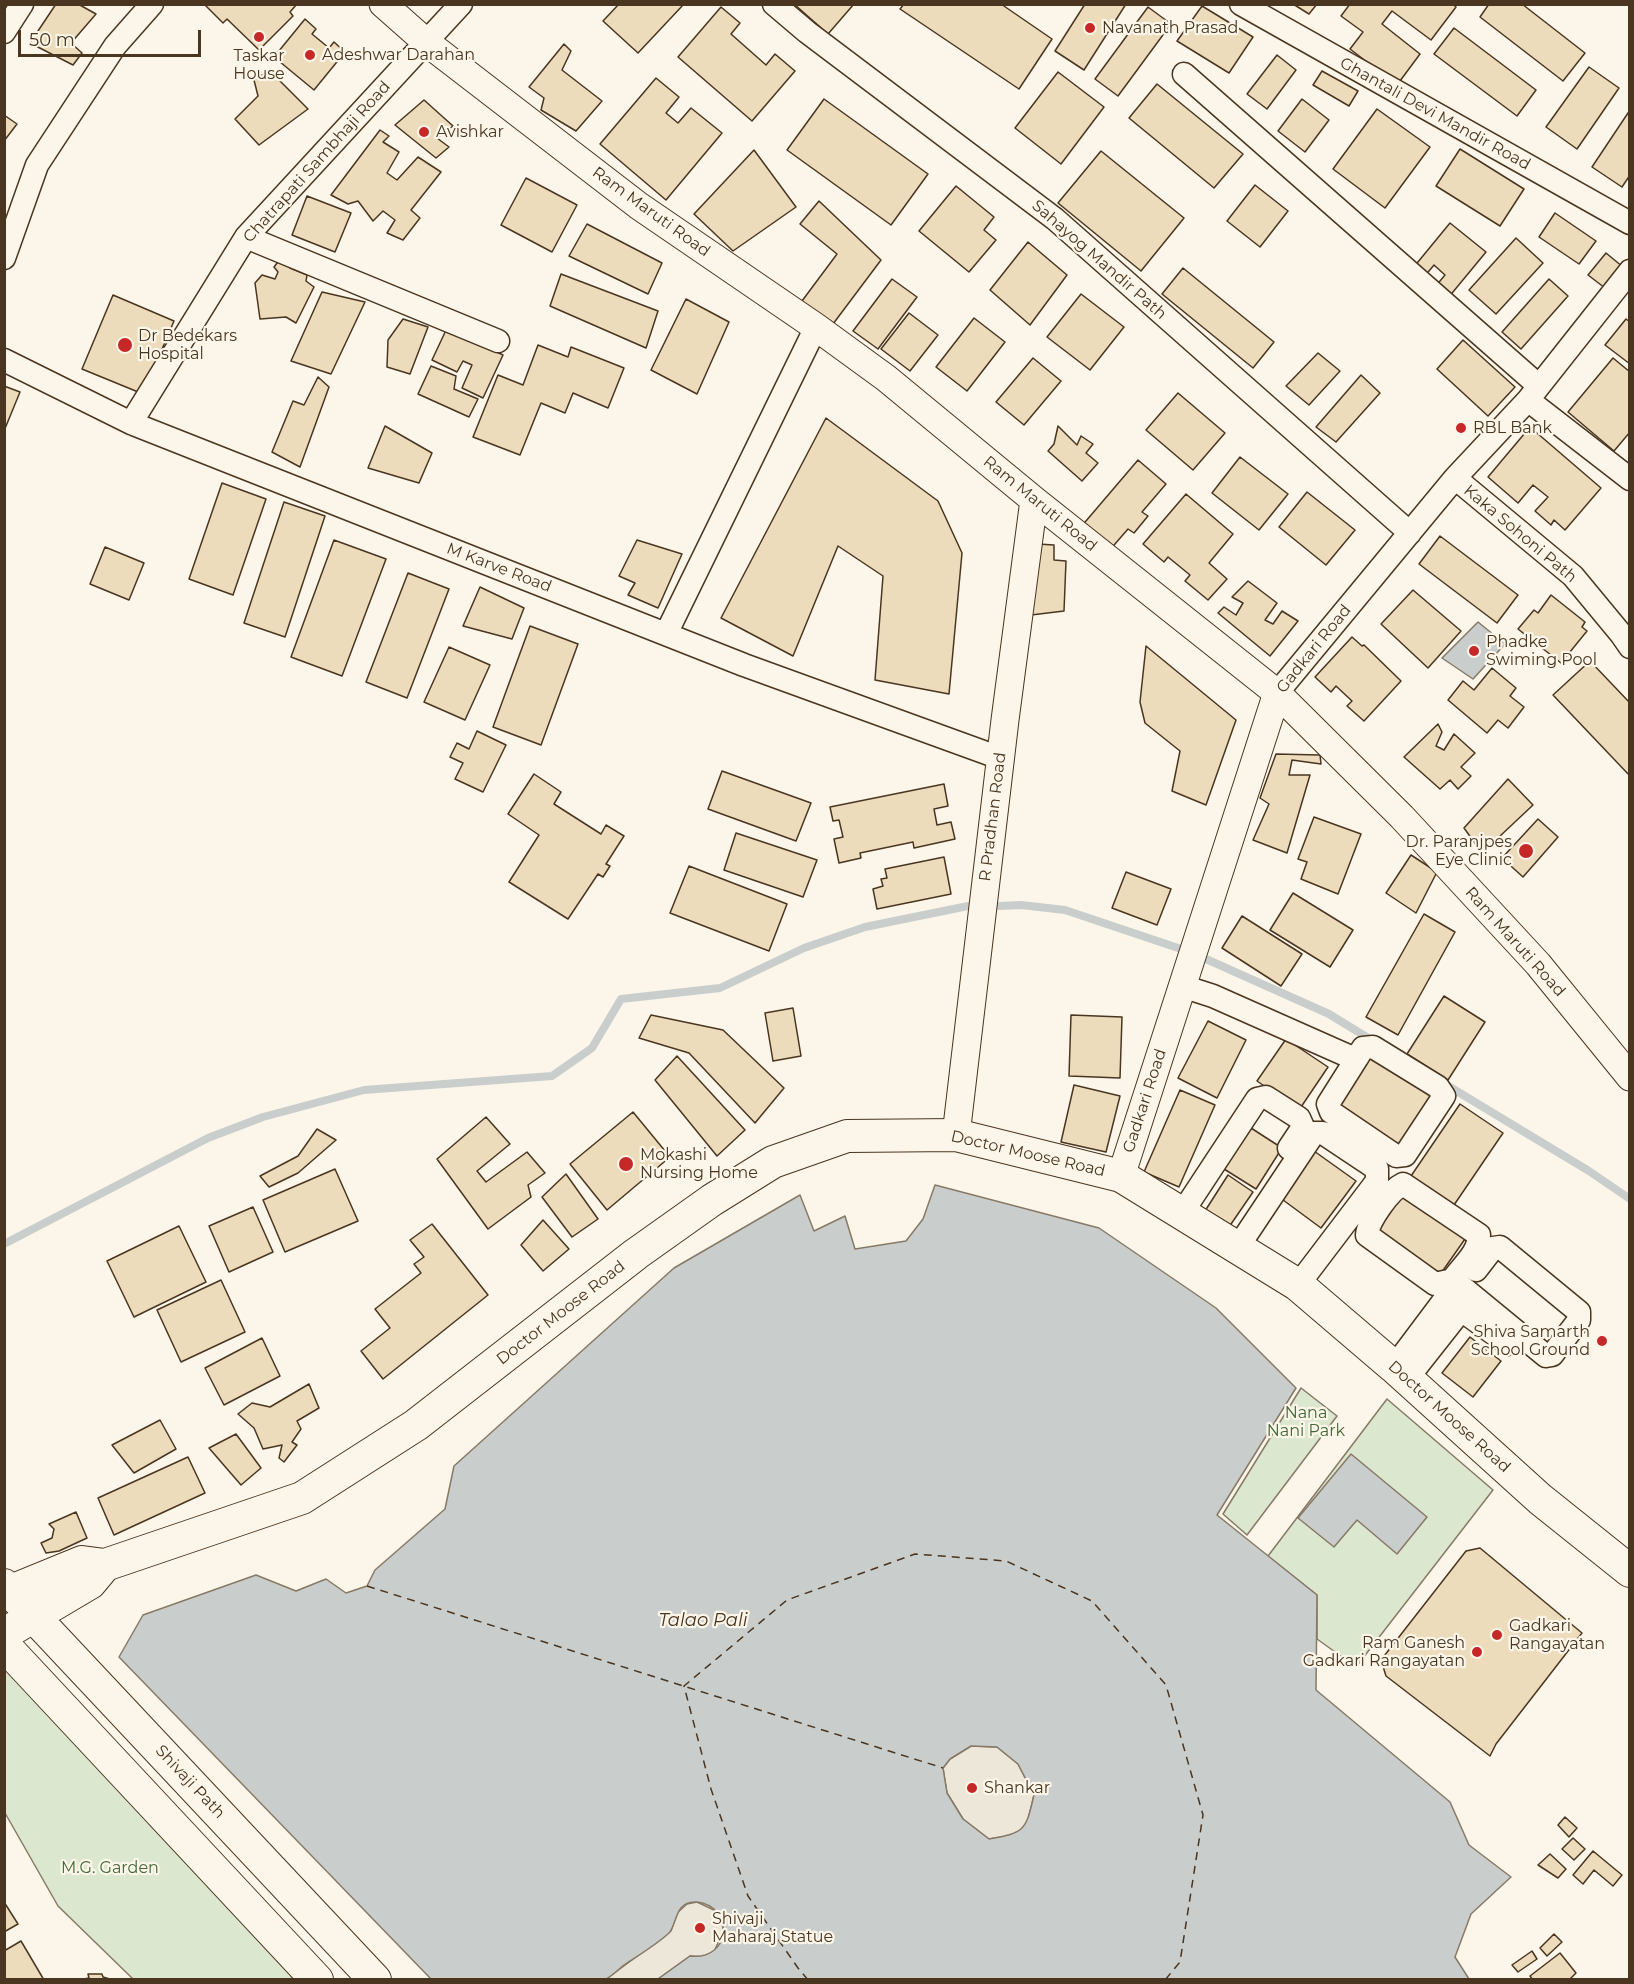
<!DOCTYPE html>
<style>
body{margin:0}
#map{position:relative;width:1634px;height:1984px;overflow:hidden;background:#fbf6e9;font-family:Montserrat,sans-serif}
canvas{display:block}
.frame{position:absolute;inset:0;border:6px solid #4a3520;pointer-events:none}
.scale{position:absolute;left:18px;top:30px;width:183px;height:27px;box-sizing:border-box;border:3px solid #4a3520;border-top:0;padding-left:8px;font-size:18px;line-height:21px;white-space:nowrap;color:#4a3520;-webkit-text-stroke:4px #fbf6e9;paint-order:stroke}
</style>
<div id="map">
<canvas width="1634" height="1984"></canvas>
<div class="frame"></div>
<div class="scale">50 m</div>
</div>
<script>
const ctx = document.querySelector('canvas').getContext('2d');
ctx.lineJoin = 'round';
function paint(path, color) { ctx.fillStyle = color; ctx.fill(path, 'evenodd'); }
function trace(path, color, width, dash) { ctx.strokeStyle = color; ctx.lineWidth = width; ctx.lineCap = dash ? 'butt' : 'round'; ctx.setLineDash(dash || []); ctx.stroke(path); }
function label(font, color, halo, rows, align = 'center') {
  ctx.font = font + ' Montserrat,sans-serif'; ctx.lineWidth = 4.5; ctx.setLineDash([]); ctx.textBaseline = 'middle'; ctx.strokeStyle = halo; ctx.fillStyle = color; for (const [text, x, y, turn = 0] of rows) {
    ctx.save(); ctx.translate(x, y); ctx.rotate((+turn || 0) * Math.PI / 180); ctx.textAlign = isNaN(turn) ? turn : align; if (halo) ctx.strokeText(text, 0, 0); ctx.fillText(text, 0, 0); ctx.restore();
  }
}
const green = new Path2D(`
 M1301,1388L1337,1416L1247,1535L1223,1514Z
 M1387,1399L1493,1490L1356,1667L1317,1639V1595L1268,1556Z
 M4,1659L297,1979H133L58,1906L5,1813Z`);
const parking = new Path2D(`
 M971,1746L997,1747L1018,1764L1034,1795L1027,1824L1015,1835L989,1839L963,1819L947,1793L943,1768L950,1759Z
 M697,1902L716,1911L722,1919L723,1931L714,1952L702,1957L690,1956L658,1979L605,1980L671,1931L677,1913L687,1904Z`);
const water = new Path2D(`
 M1478,622L1505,644L1473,679L1442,658Z
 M935,1185L1099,1228L1216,1308L1296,1388L1217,1515L1317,1595L1316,1690L1450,1802L1469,1845L1511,1877L1471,1914L1455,1957L1469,1979H658L690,1956C732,1961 734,1906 697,1902C674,1900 677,1926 669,1933C656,1945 639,1955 624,1965C619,1969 612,1976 606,1979C597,1982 575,1980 565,1980C520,1980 476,1980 431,1979L119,1657L143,1615L256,1575L296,1591L326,1579L346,1593L367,1586L375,1570L445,1509L454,1466L674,1268L800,1195L814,1231L845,1216L855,1249L906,1241L923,1219ZM971,1746L997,1747L1018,1764L1034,1795C1026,1829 1026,1833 989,1839L963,1819L947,1793L943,1768L950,1759Z
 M1351,1454L1427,1517L1397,1554L1357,1520L1334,1547L1298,1518Z`);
const stream = new Path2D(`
 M998,906L1021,905L1065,910L1187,951
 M1206,959L1329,1014L1373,1041
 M1445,1084L1589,1171L1630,1199
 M4,1244L208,1138L263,1117L364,1090L552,1076L592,1048L621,999L720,988L804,948L865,927L968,906`);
const ferry = new Path2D(`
 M367,1586L943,1768
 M808,1980L798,1968L748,1896L711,1789L684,1686L787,1600L915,1554L1006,1561L1092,1601L1166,1685L1203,1815L1180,1962L1165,1980`);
const building = new Path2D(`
 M56,4H78L96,14L71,43L82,53L73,65L30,43Z
 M204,4H297L290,12L293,16L259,50L227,19L223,23Z
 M619,4H684L638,53L603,21Z
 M794,4H854L828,34Z
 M904,4H1001L1052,39L1019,89L900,9Z
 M1085,4H1126L1084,70L1055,51Z
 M1293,4H1317L1309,14Z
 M1350,4H1453L1456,7L1431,40L1392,11L1382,24L1420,54L1397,85L1350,49L1363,32L1341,16Z
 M1489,4H1522L1585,53L1563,81L1480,17Z
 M1202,6L1253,37L1229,73L1177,41Z
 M721,7L740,23L731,34L766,65L775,54L795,71L752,121L678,57Z
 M1148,7L1171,24L1118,96L1095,79Z
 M305,19L316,29L312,34L329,48L334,42L345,52L314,90L274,57Z
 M1454,28L1536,90L1517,116L1434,54Z
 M564,44L571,51L562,70L602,101L576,131L541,110L544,98L529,87Z
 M1277,55L1296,70L1267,109L1247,94Z
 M1589,67L1619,88L1577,149L1546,127Z
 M269,70L308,109L259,145L235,119L258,96L254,80Z
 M1322,71L1358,91L1349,106L1313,85Z
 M1058,72L1104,107L1061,164L1015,128Z
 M656,78L679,97L666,113L678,123L691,108L722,133L666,200L600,144Z
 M1157,84L1243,154L1214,188L1129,118Z
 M824,99L928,174L891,225L787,150Z
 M1302,99L1329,120L1305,152L1278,131Z
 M424,100L453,126L437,138L449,147L436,158L395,125Z
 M1377,109L1430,147L1385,208L1333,169Z
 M1630,110V175L1622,187L1592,167Z
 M4,115L17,124L4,141Z
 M380,130L389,136L383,142L399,152L387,173L397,180L418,157L441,172L411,210L420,218L403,240L387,233L395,220L383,211L373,221L358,201L348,204L331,195Z
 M1460,149L1524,189L1500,226L1436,186Z
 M754,150L796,207L733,251L694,214Z
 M1101,151L1184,218L1141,271L1058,203Z
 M526,178L577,205L552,252L501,225Z
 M1255,185L1288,211L1260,247L1227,221Z
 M956,186L994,217L984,230L996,240L969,272L919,231Z
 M307,196L351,213L335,252L292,235Z
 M819,201L881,260L830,328L799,305L837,254L800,224Z
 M1555,213L1596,241L1579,264L1539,237Z
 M1450,223L1486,252L1448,298L1435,287L1445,275L1434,265L1424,277L1413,268Z
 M587,224L662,263L648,294L569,256Z
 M1516,238L1543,263L1496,314L1469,290Z
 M1028,242L1067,275L1030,325L990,290Z
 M1606,253L1623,267L1605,288L1588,275Z
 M281,258L288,262L290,268L307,275L306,281L314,287L296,323L286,317L260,319L255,283L262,275L275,279L278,272L274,267Z
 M1183,268L1274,342L1253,368L1162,294Z
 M561,274L658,311L646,348L550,306Z
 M892,279L917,297L878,349L853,331Z
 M1549,279L1568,296L1521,349L1502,332Z
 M322,292L365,302L331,374L291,361Z
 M1081,294L1124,327L1090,370L1047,337Z
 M113,295L174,321L143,394L82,369Z
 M686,299L729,322L697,394L651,370Z
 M909,313L938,335L910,371L881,349Z
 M974,318L1005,342L967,391L936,367Z
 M403,319L428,327L410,374L387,367L388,340Z
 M1626,319L1630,322V364L1605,345Z
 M447,328L503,355L483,398L462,388L472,365L463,361L457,372L432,360Z
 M1463,340L1515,387L1488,416L1437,369Z
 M538,345L568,357L571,347L624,368L608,408L573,393L565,413L541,403L520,455L473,437L498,375L523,385Z
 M1318,353L1340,371L1309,405L1286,386Z
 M1033,358L1061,381L1024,425L996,402Z
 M1613,358L1630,372V432L1614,451L1568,412Z
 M431,366L456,376L454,389L478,399L469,417L418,394Z
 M1361,375L1380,393L1336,442L1316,427Z
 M318,377L329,387L300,467L272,452L293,401L304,405Z
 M4,386L20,392L4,431Z
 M1178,393L1225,433L1193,470L1146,430Z
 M826,418L938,501L962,553L949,694L875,680L883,576L838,546L793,656L721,618Z
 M385,426L432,453L419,483L368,468Z
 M1058,426L1077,445L1081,436L1093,444L1086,453L1098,463L1082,481L1048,451L1054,444Z
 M1530,427L1601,488L1565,530L1554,520L1551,525L1535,511L1548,497L1533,485L1518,503L1488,477Z
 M1240,457L1288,494L1259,530L1212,493Z
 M1138,460L1166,484L1142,512L1148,516L1134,533L1128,529L1108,552L1080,528Z
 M222,483L266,499L233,595L189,579Z
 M1307,492L1355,530L1326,565L1279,527Z
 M1186,494L1233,534L1209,563L1227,579L1208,600L1185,581L1190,575L1168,557L1164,562L1143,544Z
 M284,502L325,516L285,637L244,623Z
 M1440,536L1518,595L1497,623L1419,564Z
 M334,540L386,559L342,676L291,657Z
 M637,540L682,554L658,608L628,595L635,583L619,576Z
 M1038,544L1054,545V560L1066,561L1064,611L1031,615Z
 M105,547L144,563L129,600L90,584Z
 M408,573L449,589L407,698L366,682Z
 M1248,581L1277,603L1265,620L1273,624L1282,611L1298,621L1270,656L1218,613L1224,607L1236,615L1243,603L1232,597Z
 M480,587L524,608L512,639L463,626Z
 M1413,590L1461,631L1428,668L1381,624Z
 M1551,595L1585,622L1582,627L1587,631L1561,663L1518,629L1534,610L1538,613Z
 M530,626L578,644L541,745L493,727Z
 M1352,637L1362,646L1364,645L1401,681L1364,721L1347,706L1352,701L1336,686L1331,692L1315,677Z
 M1146,646L1236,720L1206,805L1172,791L1180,751L1145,723L1140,702Z
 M449,647L490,665L465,720L424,702Z
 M1590,661L1630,703V776L1553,695Z
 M1492,668L1516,688L1510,696L1524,707L1508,728L1498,720L1487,733L1448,700L1463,681L1474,690Z
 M1438,724L1442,732L1436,746L1444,750L1454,734L1475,753L1461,767L1471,776L1458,789L1450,780L1440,789L1404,757Z
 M477,731L506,745L483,792L455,779L463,763L450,757L457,743L469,749Z
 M1276,754L1320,755L1321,764L1292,760L1289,775H1310L1287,853L1253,840L1269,804L1260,798Z
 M722,771L811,803L796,841L708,809Z
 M534,774L561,792L554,804L601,834L606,825L624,836L606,864L610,866L603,877L598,874L568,919L509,882L539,835L508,814Z
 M1508,779L1533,805L1482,853L1464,828Z
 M944,784L948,806L934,809L937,825L951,822L955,839L914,848L913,842L860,853L861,858L839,863L834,839L843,837L839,820L833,821L830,807Z
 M1314,817L1361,834L1338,894L1301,879L1307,862L1298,859Z
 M1538,819L1558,837L1523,877L1502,858Z
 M736,833L817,860L803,897L724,870Z
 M1411,855L1437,872L1416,913L1386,893Z
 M944,857L951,894L877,909L873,889L883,886L881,879L887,878L885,869Z
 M689,866L787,904L769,951L670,913Z
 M1126,872L1171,889L1157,925L1112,908Z
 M1293,893L1353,930L1330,967L1270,930Z
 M1424,914L1455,932L1398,1035L1366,1017Z
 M1242,916L1302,954L1281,986L1222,948Z
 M1444,996L1485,1022L1448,1080L1407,1054Z
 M793,1008L801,1056L773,1061L765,1013Z
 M651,1015L723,1030L784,1088L755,1123L689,1053L639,1038Z
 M1071,1015L1122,1017L1120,1078L1069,1076Z
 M1208,1021L1246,1040L1217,1098L1178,1078Z
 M1286,1039L1328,1067L1299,1110L1257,1081Z
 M1370,1051L1436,1093L1400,1151L1333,1109Z
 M677,1056L745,1130L717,1156L655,1080Z
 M1074,1085L1120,1096L1106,1152L1061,1142Z
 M1180,1090L1215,1105L1179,1187L1144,1172Z
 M1460,1104L1503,1133L1454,1205L1411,1176Z
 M633,1112L670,1157L607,1210L570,1164Z
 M486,1117L510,1144L477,1171L486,1182L527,1152L545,1173L528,1185L531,1197L488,1229L437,1159Z
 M1251,1128L1282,1148L1256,1189L1224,1169Z
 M317,1129L336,1140L298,1173L269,1187L260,1176L298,1156Z
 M1314,1151L1356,1181L1321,1228L1279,1197Z
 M335,1169L358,1221L285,1252L263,1200Z
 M566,1174L598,1219L572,1237L542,1197Z
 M1228,1175L1253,1192L1229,1227L1205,1211Z
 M1399,1193L1465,1239L1437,1279L1371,1233Z
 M253,1207L273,1252L229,1272L209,1226Z
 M543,1220L569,1249L543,1271L521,1245Z
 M432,1224L488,1295L383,1379L361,1351L390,1328L375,1309L421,1273L414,1264L424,1257L410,1240Z
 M179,1226L206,1282L134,1317L107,1261Z
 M221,1280L245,1332L181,1362L157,1310Z
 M1470,1337L1501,1361L1473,1397L1442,1373Z
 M262,1338L280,1376L224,1405L205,1368Z
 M309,1384L319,1408L297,1421L301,1429L292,1442L297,1445L284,1462L279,1458L282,1445L263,1449L254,1428L238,1414L252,1403L270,1407Z
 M160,1420L176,1449L134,1473L112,1445Z
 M236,1434L261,1468L241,1485L209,1448Z
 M188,1457L205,1493L114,1535L98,1498Z
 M76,1512L87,1538L59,1551L46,1553L41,1543L52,1538L54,1529L49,1524Z
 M1480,1548L1582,1633L1496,1744L1490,1756L1386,1676L1381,1660L1466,1551Z
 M1565,1817L1577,1828L1569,1837L1558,1825Z
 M1573,1838L1585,1849L1574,1860L1562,1849Z
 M1593,1851L1622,1875L1613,1886L1594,1870L1583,1884L1573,1875Z
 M1550,1854L1566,1869L1558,1878L1538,1865Z
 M4,1902L18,1924L4,1932Z
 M1554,1934L1562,1942L1547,1956L1540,1948Z
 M21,1941L44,1980H4V1951Z
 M1532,1951L1537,1959L1518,1972L1512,1965Z
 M1560,1953L1576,1973L1569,1980H1533L1530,1976Z
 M88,1974H102L103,1977L113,1980H78L89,1978Z`);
const minor = new Path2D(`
 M774,4L807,32L1055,219L1410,533
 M1241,4L1630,223
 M4,32L22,4
 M1184,74L1539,386
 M246,237L498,341
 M4,258L37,165L115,46L152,4
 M4,360L131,423L744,665L1000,758
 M1528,400L1630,479
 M131,423L246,237L461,4
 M1455,478L1573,576L1621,634L1630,647
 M666,634L816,327
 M1277,693L1455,478L1528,400L1630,271
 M1182,986L1213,996L1346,1055L1357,1058L1363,1048L1373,1047L1438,1087L1444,1096L1405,1155L1396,1156L1331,1112L1328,1104L1357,1058
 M1182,1213L1257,1099L1266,1097L1299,1118L1303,1127L1289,1148
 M1238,1247L1314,1133H1323L1377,1169V1181L1298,1285
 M1462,1287L1546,1356L1552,1355L1579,1320V1312L1500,1247L1493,1248L1476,1270
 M1449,1301L1508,1344
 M1394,1367L1445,1299C1446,1275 1479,1260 1479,1235L1403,1184C1390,1190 1368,1221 1367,1235L1435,1284L1453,1280
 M1406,1380L1462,1309`);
const tertiary = new Path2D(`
 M383,4L426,42L639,206L816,327L886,378L1034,500L1277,693L1402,817L1538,964L1630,1077
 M956,1135L1005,720L1034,500
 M1121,1176L1277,693`);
const secondary = new Path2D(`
 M4,1585L375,1980
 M4,1594L82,1562L105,1565
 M4,1634L90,1583L105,1565L302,1498L416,1425L636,1254L712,1200L773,1162L847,1136L956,1135L1121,1176L1298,1285L1394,1367L1540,1499L1630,1571
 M4,1645L317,1980`);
const markers = [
 [1090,28,6,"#c62828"],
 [259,37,6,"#c62828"],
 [310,55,6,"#c62828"],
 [424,132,6,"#c62828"],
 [125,345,8,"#c62828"],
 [1461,428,6,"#c62828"],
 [1474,651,6,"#c62828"],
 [1526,851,8,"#c62828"],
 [626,1164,8,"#c62828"],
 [1602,1341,6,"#c62828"],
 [1497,1635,6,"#c62828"],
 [1477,1652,6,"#c62828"],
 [972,1788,6,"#c62828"],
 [700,1928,6,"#c62828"]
];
const poiNames = [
 ["Navanath Prasad",1102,28],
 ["Adeshwar Darahan",322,55],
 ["Taskar",259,56,"center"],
 ["House",259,74,"center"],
 ["Avishkar",436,132],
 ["Dr Bedekars",138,336],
 ["Hospital",138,354],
 ["RBL Bank",1473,428],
 ["Phadke",1486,642],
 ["Swiming Pool",1486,660],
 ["Dr. Paranjpes",1512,842,"right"],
 ["Eye Clinic",1512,860,"right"],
 ["Mokashi",640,1155],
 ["Nursing Home",640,1173],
 ["Shiva Samarth",1590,1332,"right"],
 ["School Ground",1590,1350,"right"],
 ["Gadkari",1509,1626],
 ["Rangayatan",1509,1644],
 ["Ram Ganesh",1465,1643,"right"],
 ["Gadkari Rangayatan",1465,1661,"right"],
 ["Shankar",984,1788],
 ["Shivaji",712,1919],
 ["Maharaj Statue",712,1937]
];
const streetNames = [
 ["Ghantali Devi Mandir Road",1435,114,29],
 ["Chatrapati Sambhaji Road",317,162,-48],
 ["Ram Maruti Road",651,212,36],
 ["Sahayog Mandir Path",1099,260,41],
 ["Ram Maruti Road",1040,504,39],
 ["Kaka Sohoni Path",1520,534,40],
 ["M Karve Road",499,568,21],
 ["Gadkari Road",1314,649,-51],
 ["R Pradhan Road",993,817,-83],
 ["Ram Maruti Road",1515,942,48],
 ["Gadkari Road",1145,1101,-72],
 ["Doctor Moose Road",1028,1154,13],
 ["Doctor Moose Road",561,1313,-38],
 ["Doctor Moose Road",1449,1417,42],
 ["Shivaji Path",190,1782,47]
];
const parkNames = [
 ["Nana",1306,1413],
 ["Nani Park",1306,1431],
 ["M.G. Garden",110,1868]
];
const waterNames = [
 ["Talao Pali",703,1621]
];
paint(green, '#dce7d0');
trace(green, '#887966', 1.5);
paint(parking, '#ede7d9');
trace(parking, '#887966', 1.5);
paint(water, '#c9cecd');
trace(water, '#887966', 1.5);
trace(stream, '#c9cecd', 8);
trace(ferry, '#4a3520', 1.5, [8, 6]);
paint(building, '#ecdcbc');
trace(building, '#4a3520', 1.5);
trace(minor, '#4a3520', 25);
trace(tertiary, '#4a3520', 29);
trace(secondary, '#4a3520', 34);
trace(minor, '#fbf6e9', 22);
trace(tertiary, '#fbf6e9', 27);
trace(secondary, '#fbf6e9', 32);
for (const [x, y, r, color] of markers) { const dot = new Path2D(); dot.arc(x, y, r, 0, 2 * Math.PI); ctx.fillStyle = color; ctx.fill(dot); trace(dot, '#fbf6e9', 2); }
label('16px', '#4a3520', '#fbf6e9', poiNames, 'left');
label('16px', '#4a3520', '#fbf6e9', streetNames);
label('16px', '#436837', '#fbf6e9', parkNames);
label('italic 18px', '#4a3520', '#fbf6e9', waterNames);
</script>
